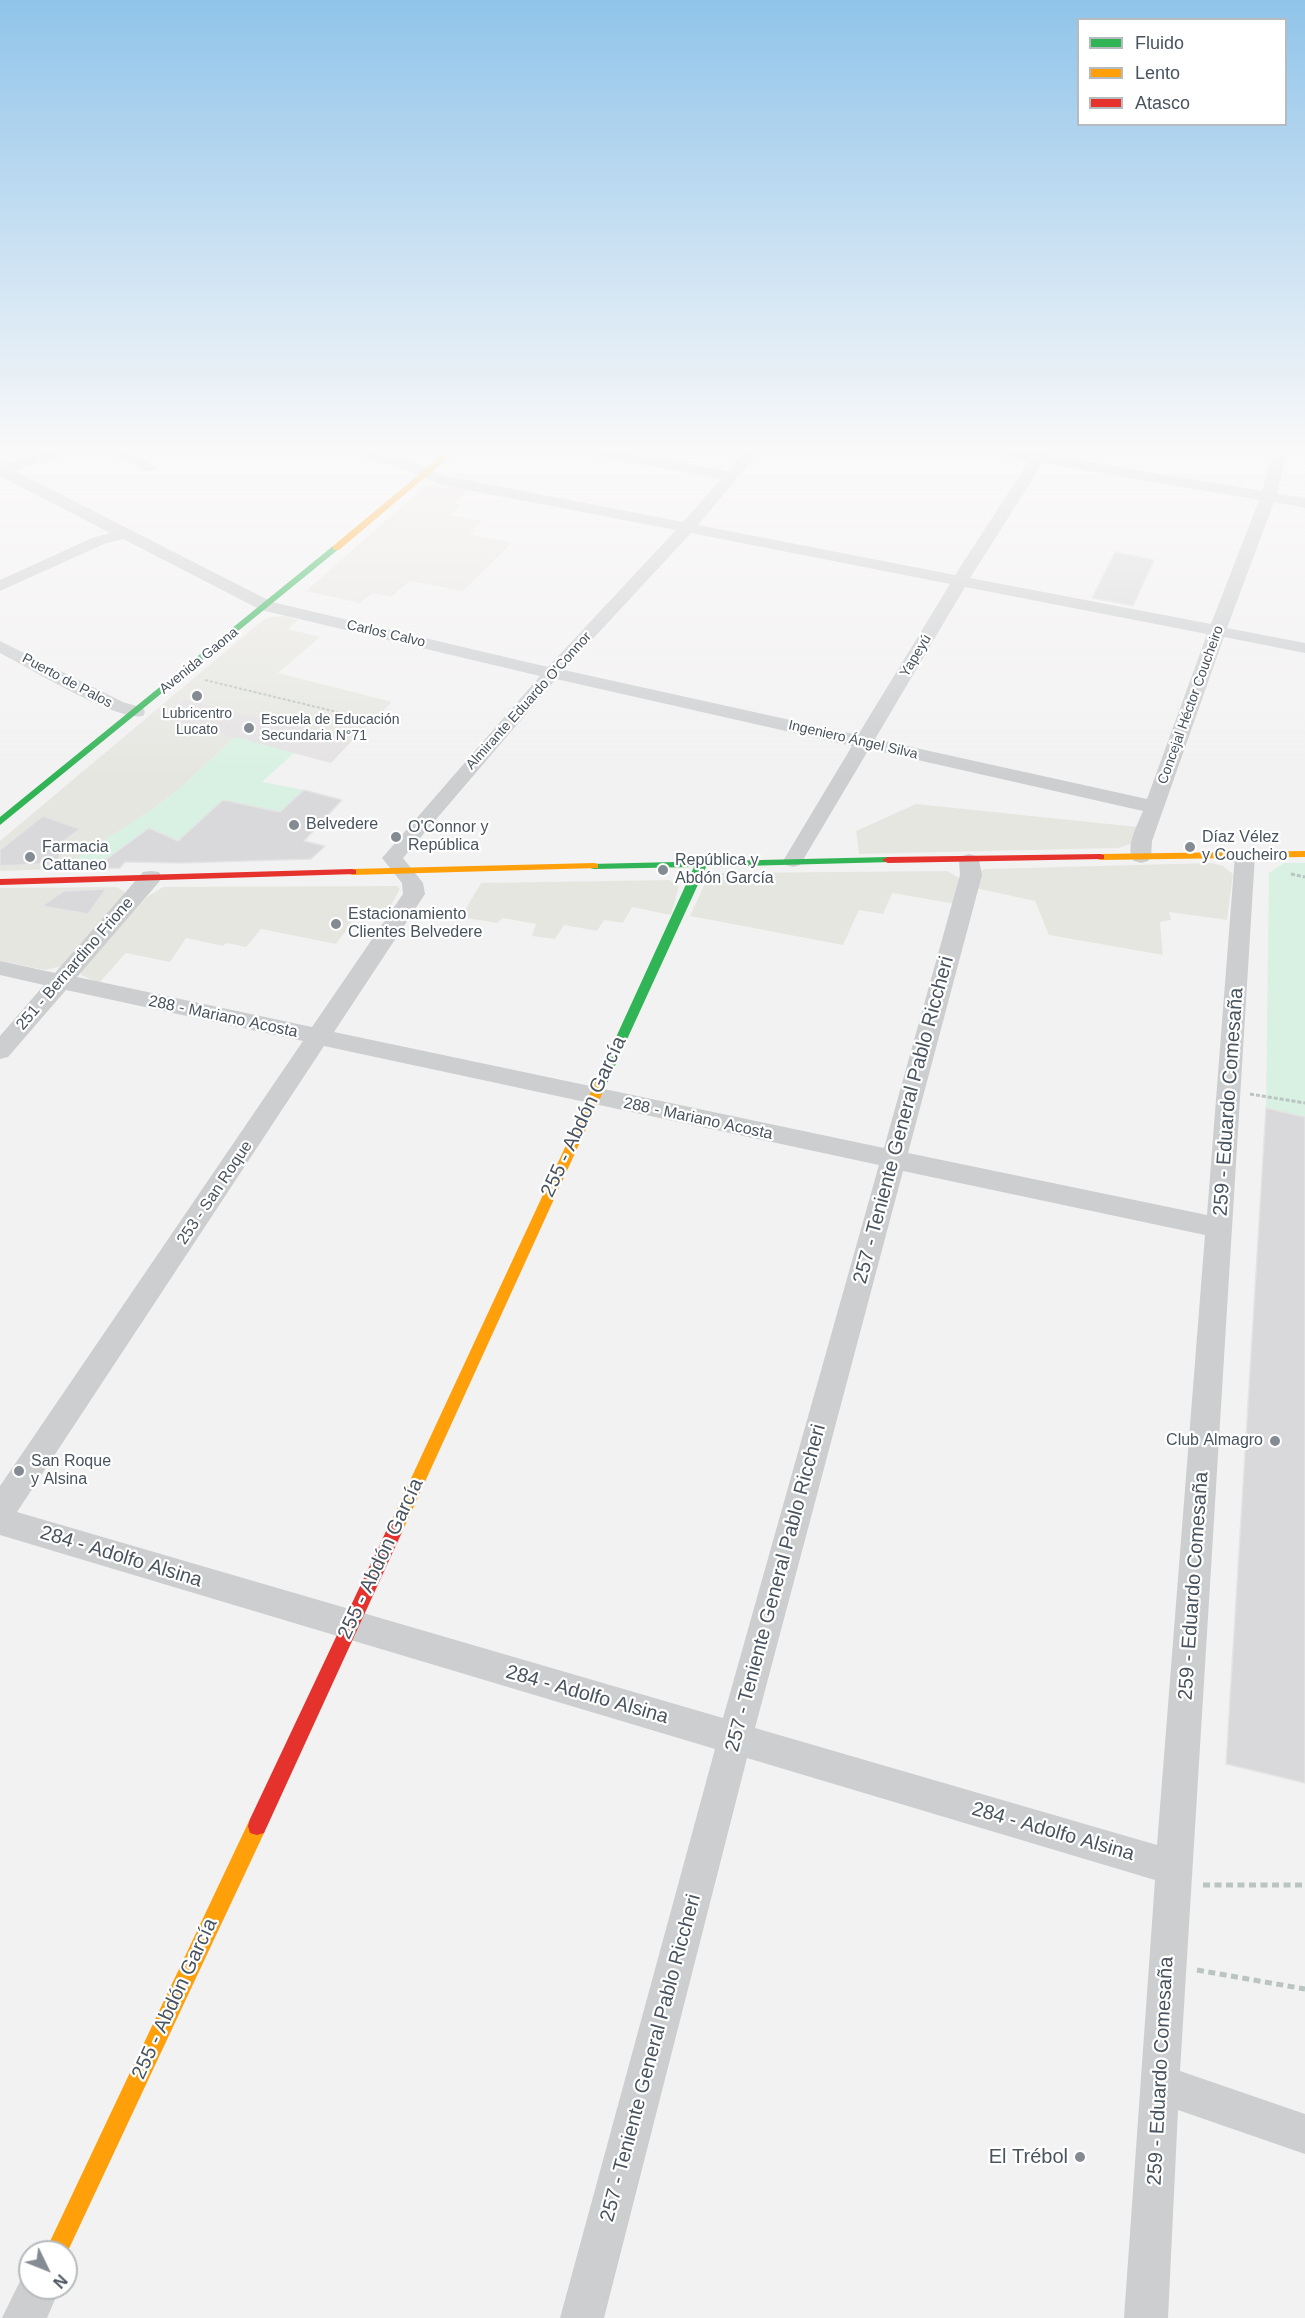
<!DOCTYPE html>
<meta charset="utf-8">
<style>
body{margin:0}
#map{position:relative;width:1305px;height:2318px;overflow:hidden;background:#f3f2f2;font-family:Arial,sans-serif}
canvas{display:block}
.legend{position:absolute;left:1077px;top:18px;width:210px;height:108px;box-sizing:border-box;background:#fff;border:2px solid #b6bbbf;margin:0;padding:8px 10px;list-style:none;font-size:18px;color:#49545f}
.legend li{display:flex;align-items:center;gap:12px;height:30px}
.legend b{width:30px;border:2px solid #b6bbbf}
.north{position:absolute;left:18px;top:2240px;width:60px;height:60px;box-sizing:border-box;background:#fff;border:2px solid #b6bbbf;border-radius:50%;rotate:133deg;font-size:16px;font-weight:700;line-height:24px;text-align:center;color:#49545f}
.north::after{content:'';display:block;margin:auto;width:21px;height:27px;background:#848b92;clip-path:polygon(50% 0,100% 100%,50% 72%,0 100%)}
</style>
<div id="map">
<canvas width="1305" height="2318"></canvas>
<ul class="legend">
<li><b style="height:8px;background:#30b455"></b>Fluido</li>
<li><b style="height:8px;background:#ff9f0a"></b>Lento</li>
<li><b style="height:8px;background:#e5322d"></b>Atasco</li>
</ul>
<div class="north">N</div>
</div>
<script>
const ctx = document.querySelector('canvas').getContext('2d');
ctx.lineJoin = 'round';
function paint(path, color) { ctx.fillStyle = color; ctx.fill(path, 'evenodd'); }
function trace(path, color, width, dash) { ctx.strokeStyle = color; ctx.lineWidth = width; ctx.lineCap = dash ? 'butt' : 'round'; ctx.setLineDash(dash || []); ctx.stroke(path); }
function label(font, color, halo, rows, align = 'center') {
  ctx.font = font + ' Arial,sans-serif'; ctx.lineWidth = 4.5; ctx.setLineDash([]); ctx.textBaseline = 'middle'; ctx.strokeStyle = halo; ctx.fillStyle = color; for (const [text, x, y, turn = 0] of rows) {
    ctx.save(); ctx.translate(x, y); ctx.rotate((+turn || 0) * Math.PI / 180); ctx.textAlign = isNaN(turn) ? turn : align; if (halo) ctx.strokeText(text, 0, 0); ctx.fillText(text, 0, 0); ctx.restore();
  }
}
const commercial = new Path2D(`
 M427,484L470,490L454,503L461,505L450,515L482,521L468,534L512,543L463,591L410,581L391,597L372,593L360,603L306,591Z
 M284,616L298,620L288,629L320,637L278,673L392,702L352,741L185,699L161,718L235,737L177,791L147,813L60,869L0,871V841L263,620L271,617Z
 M916,804L1138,827L1131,844L1119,848L859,854L856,831Z
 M1212,863L1223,866L1233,874L1227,920L1169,912L1171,920L1160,922L1163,955L1049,935L1035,901L975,888L980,871L985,869Z
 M947,871L959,878L956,904L892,893L883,914L859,910L843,945L690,916L707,879L722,873Z
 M670,880L679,886L671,915L632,907L623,923L604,920L597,931L564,925L555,939L532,936L536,924L503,918L497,923L461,917L481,883Z
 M397,886L400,889L386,914L362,909L336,944L261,929L246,947L226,943L223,946L186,938L170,962L126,953L99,983L81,975L80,970L147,897L163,887Z
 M116,887L124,891L125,894L62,966L45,970L0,961V888Z`);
const education = new Path2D(`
 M185,699L352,741L331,763L161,718Z`);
const green = new Path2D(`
 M235,737L294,753L262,782L304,790L280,813L223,800L156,862L69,863L147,813L177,791Z
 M1284,863H1305V1117L1266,1108L1269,873Z`);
const building = new Path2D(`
 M1115,552L1154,560L1133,606L1092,598Z
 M304,790L342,800L304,841L325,846L311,859L181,863L125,862L120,868L93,869L149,828L178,841L223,800L280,812Z
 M43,816L80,829L66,839L57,863L0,866V850Z
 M106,889L88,914L42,906L64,891Z
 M1266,1108L1305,1117V1783L1226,1764Z`);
const pathFar2 = new Path2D(`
 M205,680L370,720`);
const pathFar1 = new Path2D(`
 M1291,874L1305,877
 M1250,1094L1305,1103`);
const path = new Path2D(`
 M1203,1885H1305
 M1197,1970L1305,1989`);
const street = new Path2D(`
 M42,452H64L62,455L15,471L272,602L548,667L676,530L441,485L407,470L360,455L358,452C389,452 416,463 445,476L683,522L721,479L598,456L591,452H623L728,471L744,452H759L698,525L955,575L1029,461L1000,455L998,452H1049L1048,455L1262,491L1273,452H1287L1277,494L1305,498V508L1274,502L1227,628L1305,643V653L1224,637L1152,841L1151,857L1148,861L1141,863L1134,861C1124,848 1138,824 1143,811L869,749L800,865L793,867L786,865L783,861L852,746L556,679L403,858L423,883L425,894L334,1032L884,1148L960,875L959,860L962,856L969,854L976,856L979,860L982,875L908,1153L1207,1215L1235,855L1238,851L1245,849L1252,851L1255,855L1180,2071L1305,2114V2154L1178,2110L1168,2318H1124L1155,1880L747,1758L604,2318H560L715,1749L0,1535V1486L303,1041L66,990L8,1057L0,1059V1036L44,985L0,975V961L55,973L143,872L151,871L159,872L162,877L159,882L77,977L312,1027L403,894L402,883L382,858L540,676L261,610L123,539L104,544L0,591V580L92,538L110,533L0,476V464ZM1043,463L1259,500L1211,624L970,578ZM691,533L950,584L858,735L564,670ZM965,587L1207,634L1147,799L875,739ZM324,1046L879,1165L723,1718L17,1512ZM903,1171L1205,1235L1157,1845L755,1728Z
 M110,452H129L157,468L154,471H144Z
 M0,641L123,702L143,708L145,712L143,716C118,722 27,667 0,653Z
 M30,2270V2288H60L47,2318H2L24,2273Z`);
const fast = new Path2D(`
 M333,546L340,548L0,825V817Z
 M888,857L892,858V862L706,867L607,1083L606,1086H596L595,1083L694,867L594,869L590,868V864Z`);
const slow = new Path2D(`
 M446,452H455L339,550H333V546Z
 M1305,851V857L1100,860L1094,857L1100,854Z
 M594,863L598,864V868L352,875L346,872L352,869Z
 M601,1078L607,1083L403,1530L401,1535L395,1537L389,1535L387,1530L595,1083Z
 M257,1817L264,1819L266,1826L264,1833L66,2255V2252H45L250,1819Z`);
const jam = new Path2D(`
 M1100,854L1104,855V859L888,863L882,860L888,857Z
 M352,869L356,870V874L0,885V879Z
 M395,1523L401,1525L403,1530L264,1833L257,1835L250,1833L248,1826L250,1819L389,1525Z`);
const markers = [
 [197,696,6,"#848b92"],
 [249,728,6,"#848b92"],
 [294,825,6,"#848b92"],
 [396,837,6,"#848b92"],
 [1190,847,6,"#848b92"],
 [30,857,6,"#848b92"],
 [663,870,6,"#848b92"],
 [336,924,6,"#848b92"],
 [1275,1441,6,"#848b92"],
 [19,1471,6,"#848b92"],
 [1080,2157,6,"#848b92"]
];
const farStreetnames = [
 ["Carlos Calvo",386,634,13],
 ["Yapeyú",916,656,-59],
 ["Avenida Gaona",199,661,-39],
 ["Puerto de Palos",67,681,28],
 ["Almirante Eduardo O'Connor",529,701,-48],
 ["Concejal Héctor Coucheiro",1191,705,-70],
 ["Ingeniero Ángel Silva",853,740,13]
];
const farPoinames = [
 ["Lubricentro",197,714],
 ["Lucato",197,730],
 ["Escuela de Educación",261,720,"left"],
 ["Secundaria N°71",261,736,"left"]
];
const poiNames = [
 ["Belvedere",306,825],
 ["O'Connor y",408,828],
 ["República",408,846],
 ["Díaz Vélez",1202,838],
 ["y Coucheiro",1202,856],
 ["Farmacia",42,848],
 ["Cattaneo",42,866],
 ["República y",675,861],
 ["Abdón García",675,879],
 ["Estacionamiento",348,915],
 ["Clientes Belvedere",348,933],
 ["Club Almagro",1263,1441,"right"],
 ["San Roque",31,1462],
 ["y Alsina",31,1480]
];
const streetNames = [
 ["251 - Bernardino Frione",75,964,-49],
 ["288 - Mariano Acosta",223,1017,12],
 ["288 - Mariano Acosta",698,1119,12],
 ["253 - San Roque",215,1193,-56]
];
const nearStreetnames = [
 ["259 - Eduardo Comesaña",1229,1102,-86],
 ["255 - Abdón García",584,1117,-65],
 ["257 - Teniente General Pablo Riccheri",904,1120,-75],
 ["284 - Adolfo Alsina",121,1557,17],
 ["255 - Abdón García",381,1559,-65],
 ["259 - Eduardo Comesaña",1194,1586,-86],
 ["257 - Teniente General Pablo Riccheri",776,1588,-75],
 ["284 - Adolfo Alsina",587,1695,16],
 ["284 - Adolfo Alsina",1053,1832,16],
 ["255 - Abdón García",175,1999,-65],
 ["257 - Teniente General Pablo Riccheri",651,2058,-75],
 ["259 - Eduardo Comesaña",1161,2071,-87]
];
const nearPoinames = [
 ["El Trébol",1068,2157]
];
paint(commercial, '#e6e6e1');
paint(education, '#e4e2e3');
paint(green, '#d8f1e2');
paint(building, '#d9d9db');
trace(building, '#e4e4e5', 1.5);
trace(pathFar2, '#bac5c2', 2, [3, 2]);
trace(pathFar1, '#bac5c2', 3, [4, 2]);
trace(path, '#bac5c2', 5, [7, 4.5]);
paint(street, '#ccced0');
paint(fast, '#30b455');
paint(slow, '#ff9f0a');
paint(jam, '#e5322d');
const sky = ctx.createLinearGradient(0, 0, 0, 777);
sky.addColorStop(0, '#90c4ea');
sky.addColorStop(0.58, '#faf9f9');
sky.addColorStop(1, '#faf9f900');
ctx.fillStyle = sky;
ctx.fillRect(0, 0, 1305, 777);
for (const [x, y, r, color] of markers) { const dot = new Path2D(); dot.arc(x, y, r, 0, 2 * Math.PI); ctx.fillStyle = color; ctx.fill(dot); trace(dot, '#fff', 2); }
label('14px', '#49545f', '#fff', farStreetnames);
label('14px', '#49545f', '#fff', farPoinames);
label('16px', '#49545f', '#fff', poiNames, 'left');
label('16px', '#49545f', '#fff', streetNames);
label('20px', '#49545f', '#fff', nearStreetnames);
label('20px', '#49545f', '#fff', nearPoinames, 'right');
</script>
